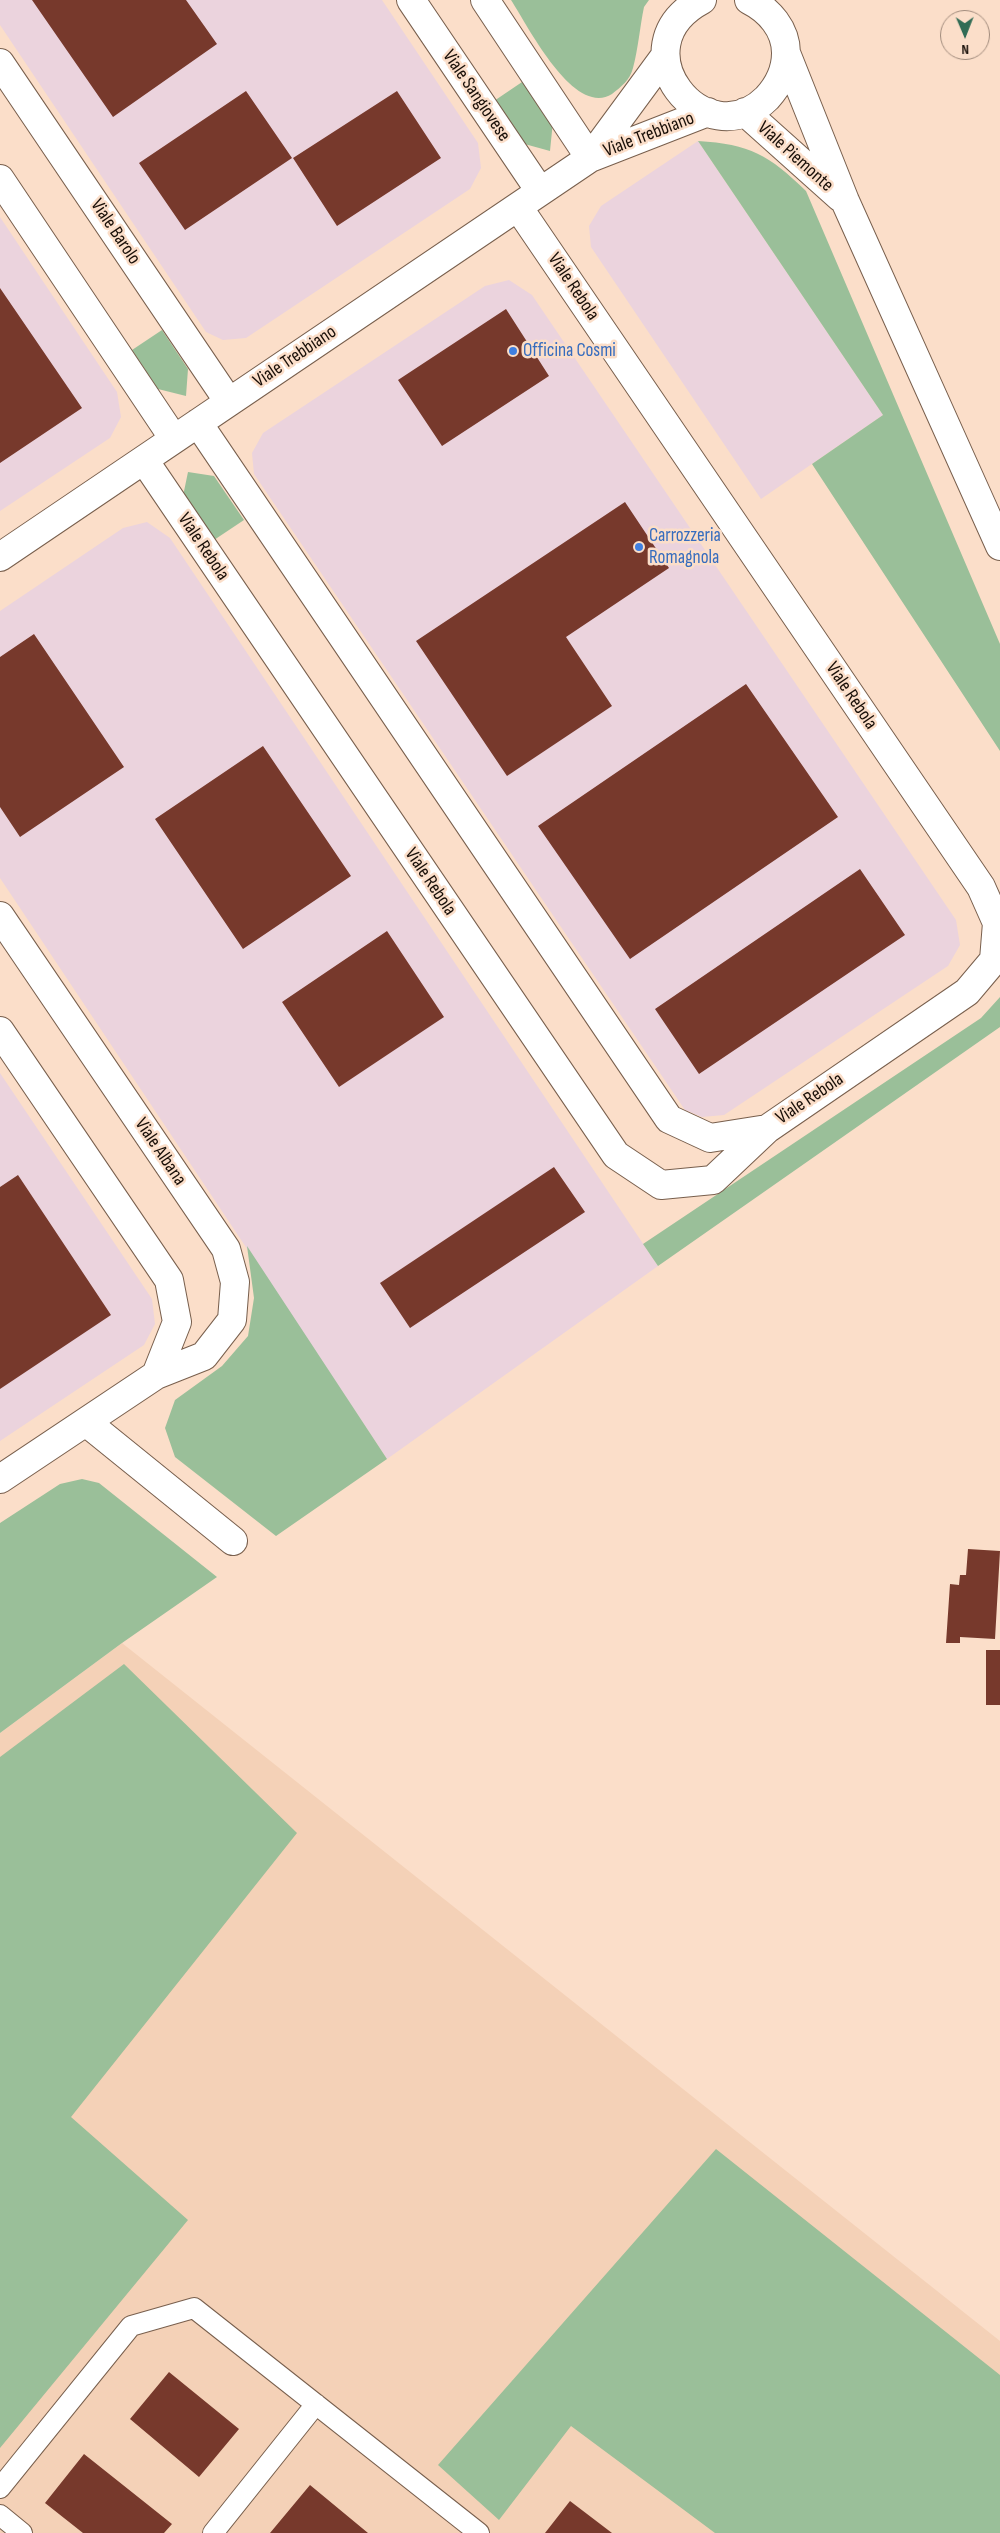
<!DOCTYPE html>
<style>
body{margin:0}
#map{position:relative;width:1000px;height:2533px;overflow:hidden;background:#fbdec9;font-family:"Sofia Sans Condensed",sans-serif}
canvas{display:block}
.north{position:absolute;left:940px;top:10px;width:50px;height:50px;box-sizing:border-box;background:#fbdec9;border:1px solid #a18b7c;border-radius:50%;rotate:179deg;font-size:14px;font-weight:700;line-height:20px;text-align:center;color:#190f08}
.north::after{content:'';display:block;margin:auto;width:18px;height:22px;background:#326c55;clip-path:polygon(50% 0,100% 100%,50% 72%,0 100%)}
</style>
<div id="map">
<canvas width="1000" height="2533"></canvas>
<div class="north">N</div>
</div>
<script>
const ctx = document.querySelector('canvas').getContext('2d');
ctx.lineJoin = 'round';
function paint(path, color) { ctx.fillStyle = color; ctx.fill(path, 'evenodd'); }
function trace(path, color, width, dash) { ctx.strokeStyle = color; ctx.lineWidth = width; ctx.lineCap = dash ? 'butt' : 'round'; ctx.setLineDash(dash || []); ctx.stroke(path); }
function label(font, color, halo, rows, align = 'center') {
  ctx.font = font + ' "Sofia Sans Condensed",sans-serif'; ctx.lineWidth = 5; ctx.setLineDash([]); ctx.textBaseline = 'middle'; ctx.strokeStyle = halo; ctx.fillStyle = color; for (const [text, x, y, turn = 0] of rows) {
    ctx.save(); ctx.translate(x, y); ctx.rotate((+turn || 0) * Math.PI / 180); ctx.textAlign = isNaN(turn) ? turn : align; if (halo) ctx.strokeText(text, 0, 0); ctx.fillText(text, 0, 0); ctx.restore();
  }
}
const built = new Path2D(`
 M122,1643L1000,2341V2533H0V1733Z`);
const industrial = new Path2D(`
 M0,0H382L478,143L481,168L470,189L246,338L223,340L206,332L0,25Z
 M698,141L883,415L761,499L591,247L589,226L601,206Z
 M0,217L117,392L121,417L110,438L0,511Z
 M509,280L532,295L956,920L960,945L948,966L724,1115L702,1117L685,1110L254,474L252,453L263,433L485,286Z
 M147,522L170,538L658,1266L387,1459L0,878V611L123,528Z
 M0,1073L152,1299L155,1324L144,1345L0,1441Z`);
const green = new Path2D(`
 M511,0H649L644,7C640,26 638,50 633,68C630,80 621,87 612,94C574,118 528,26 511,0Z
 M525,80L553,121L550,151L521,143L494,101Z
 M698,141C750,144 769,155 806,191L1000,644V751L812,464L883,415Z
 M162,330L188,369L186,396L158,389L132,350Z
 M188,472L214,476L244,520L214,540L183,496Z
 M1000,997V1027L658,1266L643,1244L981,1018Z
 M247,1246L387,1459L276,1536L175,1457L165,1428L175,1400L222,1366L248,1336L254,1298Z
 M82,1479L99,1483L217,1577L122,1643L0,1733V1523L60,1484Z
 M124,1664L297,1833L71,2117L188,2220L0,2448V1757Z
 M716,2149L1000,2375V2533H715L571,2426L499,2520L438,2465Z`);
const building = new Path2D(`
 M32,0H186L217,44L113,117Z
 M246,91L292,158L185,230L139,163Z
 M397,91L441,158L337,226L293,158Z
 M0,288L82,408L0,463Z
 M506,309L549,376L442,446L398,380Z
 M625,502L669,568L566,637L612,706L507,776L416,641Z
 M34,634L124,767L20,837L0,807V657Z
 M746,684L838,817L630,959L538,826Z
 M263,746L351,876L243,949L155,819Z
 M860,869L905,935L699,1074L655,1009Z
 M387,931L444,1017L339,1087L282,1002Z
 M554,1167L585,1212L410,1328L380,1283Z
 M18,1175L111,1315L0,1389V1187Z
 M968,1549L1000,1551L995,1639L960,1637V1643H946L950,1584L959,1585L960,1575H966Z
 M986,1650H1000V1705H986Z
 M169,2372L239,2429L199,2477L130,2419Z
 M84,2454L172,2524L164,2533H83L45,2503Z
 M310,2485L368,2533H270Z
 M570,2501L612,2533H545Z`);
const lane = new Path2D(`
 M0,2488L131,2326L194,2308L479,2533
 M0,2515L22,2533
 M213,2533L316,2404`);
const street = new Path2D(`
 M411,0L540,191
 M485,0L590,158
 M702,0C614,47 705,160 767,98C778,86 786,70 786,53C786,29 769,10 749,0
 M786,53L845,201L1000,546
 M0,63L229,402
 M745,112L840,197
 M590,158L665,56
 M0,179L174,439
 M198,423L669,1119L710,1138L767,1129
 M144,460L616,1155L661,1185L713,1180L767,1129L967,992L994,960L997,923L981,887L518,207
 M0,557L590,158L708,112
 M0,916L226,1249L235,1282L232,1320L204,1356L156,1375L0,1479
 M0,1031L169,1280L177,1322L156,1375
 M86,1422L233,1541`);
const markers = [
 [513,351,5,"#3f7fe0"],
 [639,547,5,"#3f7fe0"]
];
const streetNames = [
 ["Viale Sangiovese",476,96,56],
 ["Viale Trebbiano",649,135,-21],
 ["Viale Piemonte",795,157,42],
 ["Viale Barolo",115,232,56],
 ["Viale Rebola",573,287,56],
 ["Viale Trebbiano",295,357,-34],
 ["Viale Rebola",203,547,56],
 ["Viale Rebola",851,696,56],
 ["Viale Rebola",430,882,56],
 ["Viale Rebola",810,1099,-34],
 ["Viale Albana",160,1152,56]
];
const shopNames = [
 ["Officina Cosmi",523,351],
 ["Carrozzeria",649,536],
 ["Romagnola",649,558]
];
paint(built, '#f4d1b7');
paint(industrial, '#ebd3dd');
paint(green, '#9abf99');
paint(building, '#77392c');
trace(lane, '#785f4d', 22);
trace(street, '#785f4d', 30);
trace(lane, '#fff', 20);
trace(street, '#fff', 28);
for (const [x, y, r, color] of markers) { const dot = new Path2D(); dot.arc(x, y, r, 0, 2 * Math.PI); ctx.fillStyle = color; ctx.fill(dot); trace(dot, '#fbdec9', 2); }
label('19px', '#190f08', '#fbdec9', streetNames);
label('19px', '#366cbe', '#fbdec9', shopNames, 'left');
</script>
